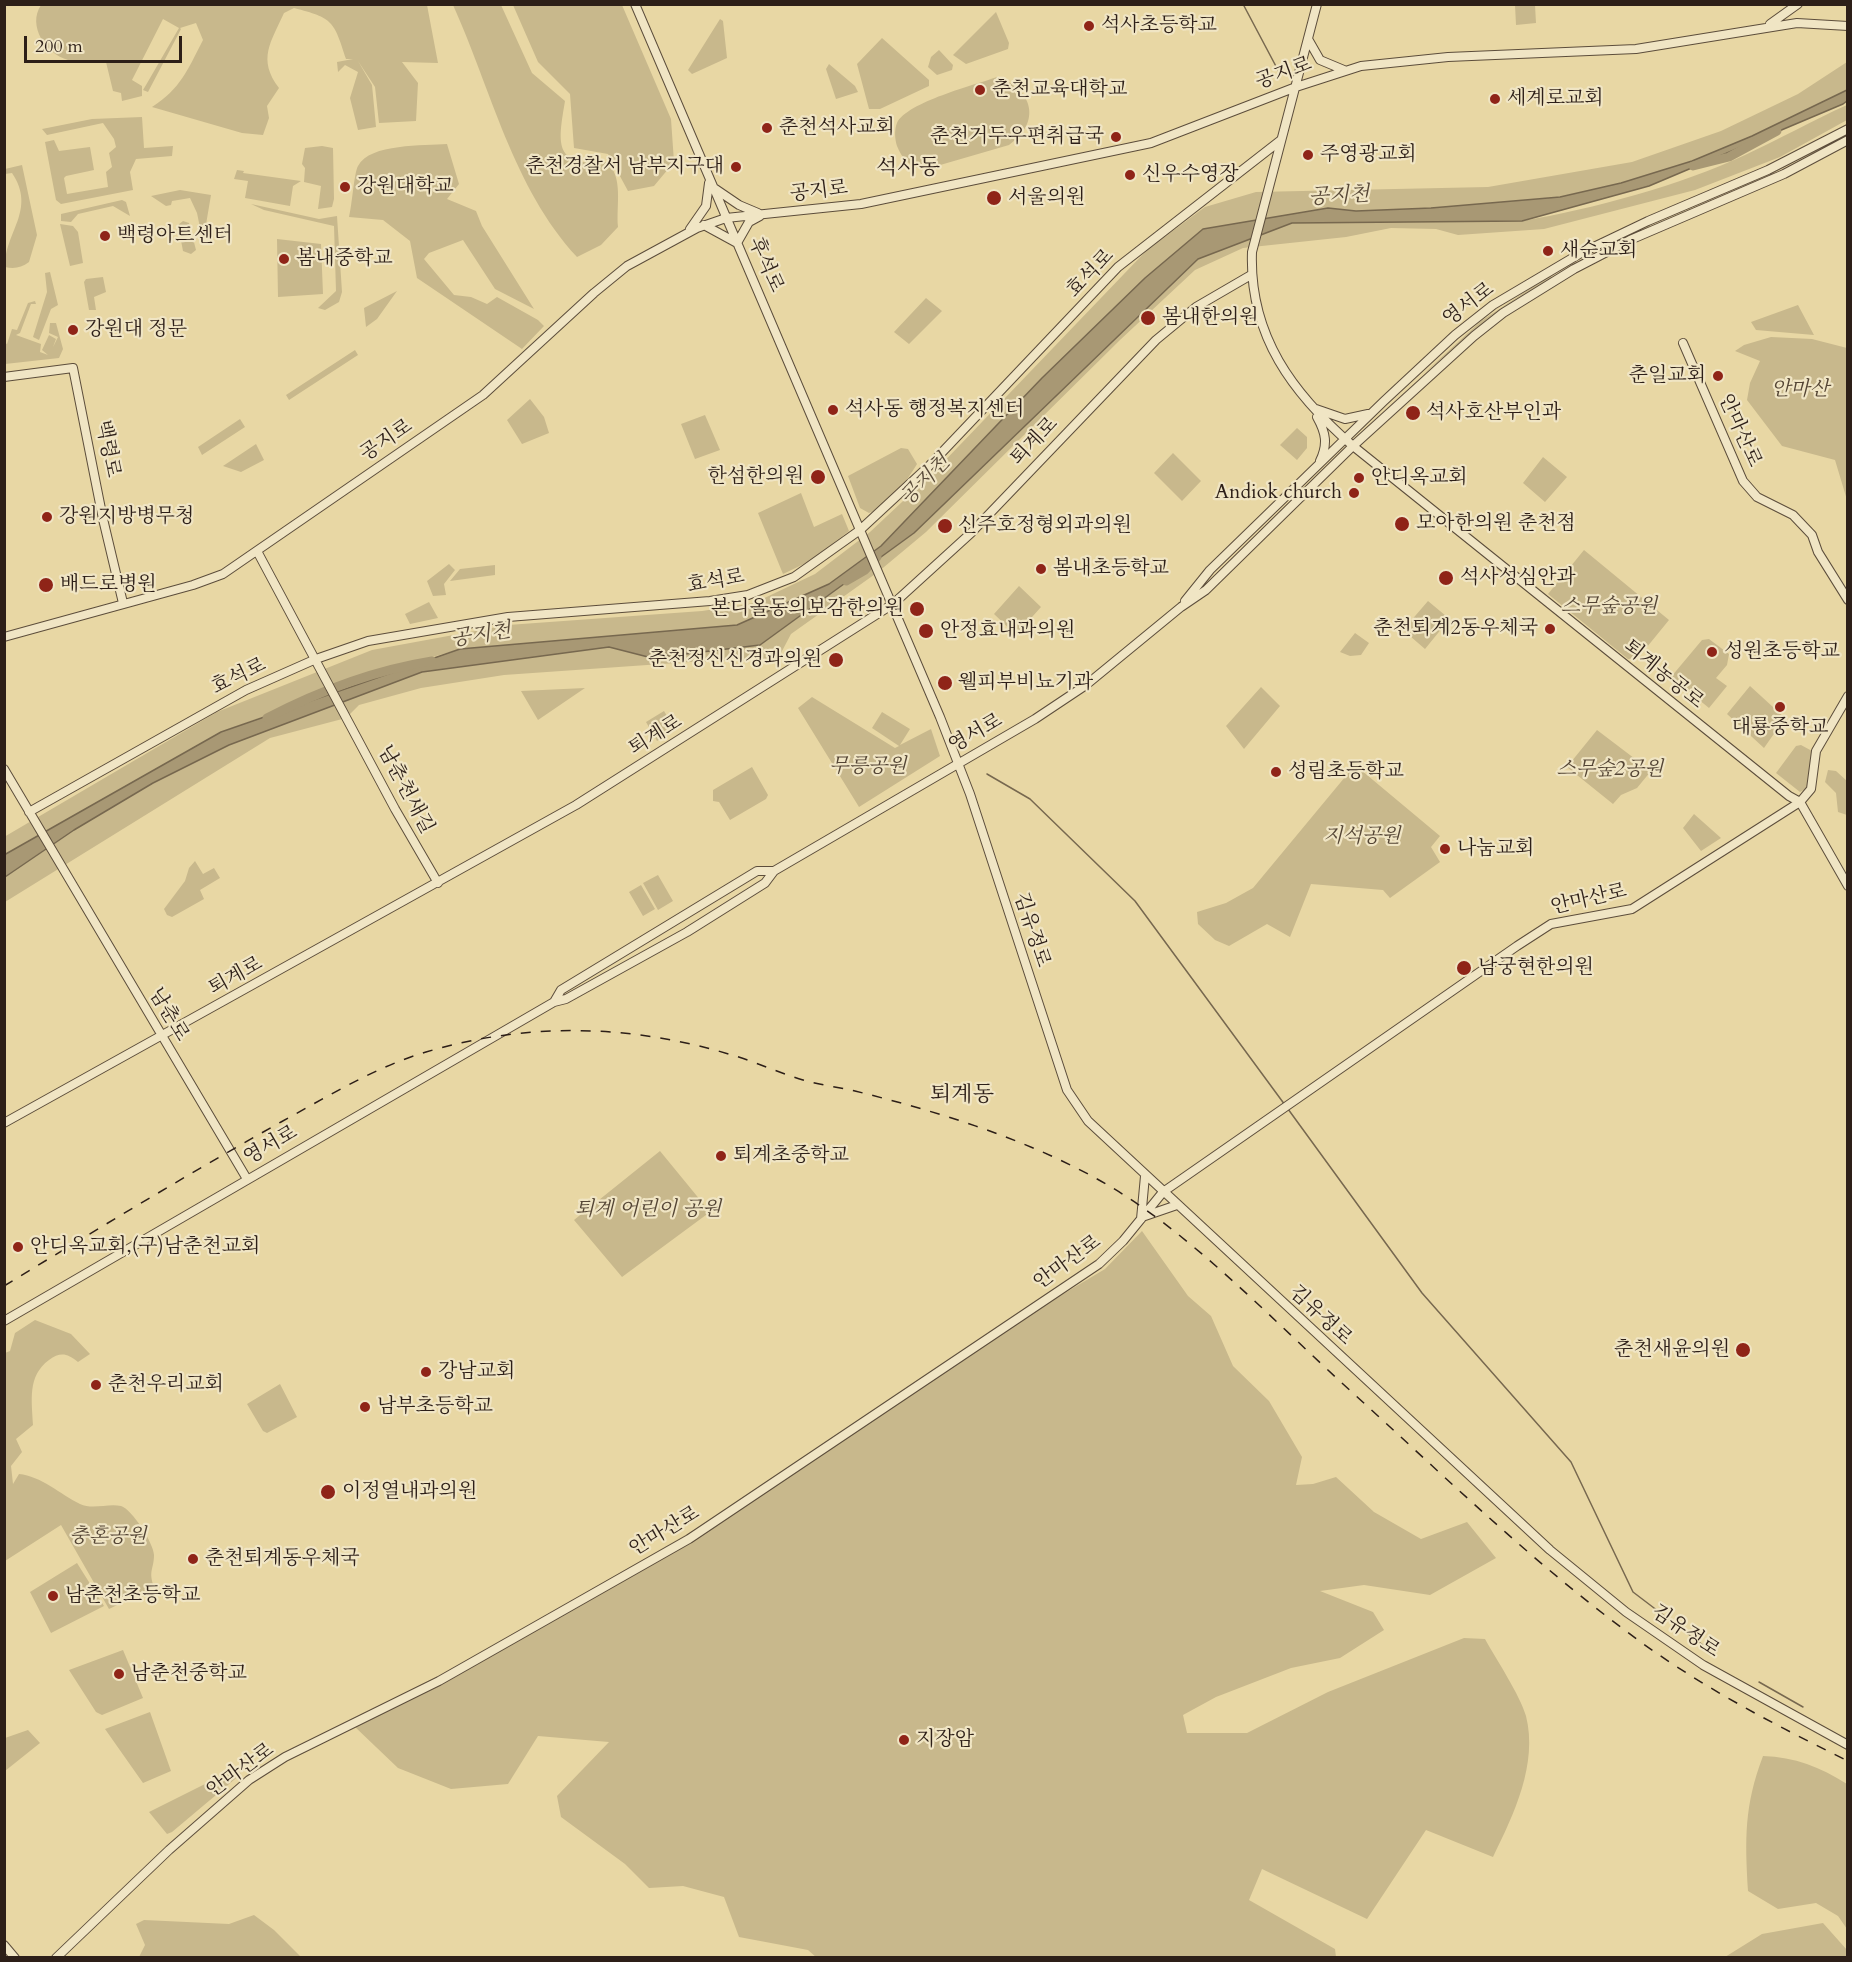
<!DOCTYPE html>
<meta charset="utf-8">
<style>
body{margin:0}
#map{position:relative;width:1852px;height:1962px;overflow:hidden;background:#e8d7a4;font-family:Cardo,serif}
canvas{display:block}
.frame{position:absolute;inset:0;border:6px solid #2d1f18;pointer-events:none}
.scale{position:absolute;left:24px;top:36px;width:158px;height:27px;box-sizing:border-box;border:3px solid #2d1f18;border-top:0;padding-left:8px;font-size:18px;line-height:21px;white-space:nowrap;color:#2d1f18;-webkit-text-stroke:4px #f0e5c4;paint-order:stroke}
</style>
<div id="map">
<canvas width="1852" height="1962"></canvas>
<div class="frame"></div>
<div class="scale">200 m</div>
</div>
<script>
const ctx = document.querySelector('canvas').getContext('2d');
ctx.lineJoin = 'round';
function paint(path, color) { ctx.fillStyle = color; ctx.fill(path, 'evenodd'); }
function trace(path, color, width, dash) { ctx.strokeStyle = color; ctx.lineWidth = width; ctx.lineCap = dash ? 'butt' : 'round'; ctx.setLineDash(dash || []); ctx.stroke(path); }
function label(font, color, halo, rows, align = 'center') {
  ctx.font = font + ' Cardo,"Noto Serif KR",serif'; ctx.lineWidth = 4.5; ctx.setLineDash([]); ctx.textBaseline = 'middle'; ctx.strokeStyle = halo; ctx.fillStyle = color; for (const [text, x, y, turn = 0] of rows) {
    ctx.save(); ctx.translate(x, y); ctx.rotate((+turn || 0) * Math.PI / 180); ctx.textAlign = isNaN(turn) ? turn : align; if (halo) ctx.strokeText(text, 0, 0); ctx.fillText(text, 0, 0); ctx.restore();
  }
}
const green = new Path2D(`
 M41,5H427L438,63L402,62L418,83L416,121L379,123L375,87L358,61L372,85L376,127L358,130L350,98L358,72L345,65L338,72L337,62L353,59H346C334,21 333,18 294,8L284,13C271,42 257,59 279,88L267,106L269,118L263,135L242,133L152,107C181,88 187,71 203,40L196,23L180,28L181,29L148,92L143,90L146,85L179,28L163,19L132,80L142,86V96L122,101L121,93L113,91L106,62C93,63 82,64 68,60C46,54 27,26 41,5Z
 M453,5H501L532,73L565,101C558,143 553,167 606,162C624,176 616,205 618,227L601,245L577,257C513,188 491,89 453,5Z
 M513,5H622L671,119L674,162L654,186L628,191L608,154L574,148L570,94L538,62Z
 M1515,5H1535L1536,23L1516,25Z
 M996,12L1009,43L1008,49L966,64L953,55Z
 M720,19L723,21L727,58L692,74L688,70Z
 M882,38L929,80V86L880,109H869L857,64Z
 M939,50L953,65L952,70L937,75L928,67L931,57Z
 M1847,62V93L1815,111L1692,161L1621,183L1559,197L1431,208L1356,211L1328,208L1203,229L1042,378L881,546L829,584L737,625L460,649L402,666L221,732L5,855L4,837L217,712L372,650L508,625L702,611L754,603L815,574L870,532L934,472L1147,250L1205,207L1256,192L1488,187L1632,162L1721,131L1798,94Z
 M829,64L855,86L858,92L836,99L826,69Z
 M997,77C1033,89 1042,122 1009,145L923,170C910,166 902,159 897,146C895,140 894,130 897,123C907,102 975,85 997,77Z
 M1847,105V120L1780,157L1695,190L1544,229L1458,235L1436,229L1391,228L1346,237L1243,248L1195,270L1120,340L926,532L878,572L791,634L781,653L763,660L690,662L504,675L421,688L359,705L346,718L270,738L5,902V877L74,830L153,783L229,745L422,672L609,647L652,658L760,645L914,533L1198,259L1292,223L1522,221C1593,209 1681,185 1745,155C1780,139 1813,120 1847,105Z
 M142,117L144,148L173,146L172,156L136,159L130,172L133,190L61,204L56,200L45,142L54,140L59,151L90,147L94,170L66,176L64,178L67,194L108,187L106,172L112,167L109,153L116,147L114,139L103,123L47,135L42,129L92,119Z
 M447,144L459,184L447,199L476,211L482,226L534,309L495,289L463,240L429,253L424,259L454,295L471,297L487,304L497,297L538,320L544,326L522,349L417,278L410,241L383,220L349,217C352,206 354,173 358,166C370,143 424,146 447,144Z
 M322,146L333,148L334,199L332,207L318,209L321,186L304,182L305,168L302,164L305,148Z
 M22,165L37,235L29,262C21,268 14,269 5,267C4,233 37,210 12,173L5,174V169Z
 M237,170L244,171L243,173L301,181L293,186L290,206L245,198L248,181L234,179Z
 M180,190L211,195L203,242L197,213L190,198L172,201L171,205L166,206L151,196Z
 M122,200L126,202L130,216L113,206L78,214L71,222L61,221V214Z
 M251,204L319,219L337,216L342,292L339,302L325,310L318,308L336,291L334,226L264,210Z
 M183,221L189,223L196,250L191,254L183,251L178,225Z
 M60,224L73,226L78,232L83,263L70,266Z
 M277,239L321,244L323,294L278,297Z
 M50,272L58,305L51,309L39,340L33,337L47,292L45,273Z
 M1551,275L1552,279L1482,324L1421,376L1481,321Z
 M103,277L106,292L94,297L96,310H89L84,282L86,279Z
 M397,291L377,319L366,327L364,308Z
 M926,298L942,311L909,344L894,332Z
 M35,301L36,304H31L20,333L16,335L41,344L40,352L48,355L42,350L49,335L56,339L53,347L58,337L49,333L50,323H56L63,349L59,358L5,364V343L7,344L12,329L17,330L28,303Z
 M1798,305L1814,335L1756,330L1751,322Z
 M1771,337L1812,339L1847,348V500L1835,460L1782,446L1747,400L1750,383L1760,361L1735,351L1744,345Z
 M355,350L358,355L289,400L286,395Z
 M530,399L544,417L549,433L522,444L507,420Z
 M705,415L720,450L695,459L681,424Z
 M240,419L245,427L202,455L198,447Z
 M1297,428L1307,437V448L1297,460L1280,445Z
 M256,444L264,460L241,472L223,466Z
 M901,448L908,449L917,464C906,482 890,506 869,513L860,508L848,476Z
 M1173,453L1201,481L1182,501L1154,473Z
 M1543,457L1567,477L1545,502L1523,483Z
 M801,493L814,527L842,514L849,531L810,561L783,574L758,513Z
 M1584,550L1669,620L1638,658L1628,659L1548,594Z
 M449,564L455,570L444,584L446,595L433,596L427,581Z
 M495,565V575L450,581L460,569Z
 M1019,586L1041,607L1016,635L994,614Z
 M1428,601L1446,616L1447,622L1425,649L1403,630Z
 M429,602L438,618L410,624L405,614Z
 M1355,633L1369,643L1361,655L1350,656L1340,652Z
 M1709,639L1729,654L1727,665L1716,678L1727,686L1709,708L1671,677L1702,640Z
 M1750,686L1785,718L1764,748L1727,714Z
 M1261,687L1280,706L1244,749L1226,726Z
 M585,688L538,720L521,691Z
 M812,697L895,748L899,746L872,728L882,712L910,729L900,745L931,729L940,756L859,807L798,708Z
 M664,711L675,729L657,741L646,722Z
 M1597,730L1651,771L1637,788L1621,795L1613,804L1567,767Z
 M1801,745L1812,751L1808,788L1800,792L1776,773L1796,746Z
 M752,767L768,795L766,799L730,820L719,802L713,801V790Z
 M1361,770L1440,836L1431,847L1440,862L1390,898L1383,890L1311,884L1290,937L1267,924L1229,946L1215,940L1198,924L1197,912L1226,903L1253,888L1350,771Z
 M1828,770L1836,771L1847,781V815L1838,812L1836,793L1825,782Z
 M1694,814L1721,838L1701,851L1683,828Z
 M195,861L203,874L214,868L220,878L200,890L204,899L172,917L167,915L164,909L185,881L189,868Z
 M658,875L673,901L658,910L643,883Z
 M641,885L655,909L643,916L629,892Z
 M660,1151L710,1212L622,1277L574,1220Z
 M1142,1231L1188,1296L1211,1316L1233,1366L1269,1401L1302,1457L1296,1485L1313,1484L1336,1477L1374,1512L1421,1539L1467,1522L1496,1558L1430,1595L1364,1585L1320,1591L1373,1612L1384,1630L1340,1658L1291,1668L1216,1697L1183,1715L1187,1733H1247L1328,1692L1464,1638L1485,1639C1496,1659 1520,1695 1526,1716C1538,1764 1514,1814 1493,1857L1426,1830L1367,1919L1262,1869L1249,1900L1335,1949L1336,1957L817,1958L808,1950L739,1937L724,1897L683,1886L649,1888L625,1864L561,1817L557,1796L609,1742L538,1736L508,1784L451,1789L398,1768L354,1726L753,1496L1033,1312L1105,1269Z
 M35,1320L71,1334L90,1354L78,1362C67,1353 60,1352 49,1360C27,1376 32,1401 33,1425L16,1439L22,1452L11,1466L13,1484L19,1474C41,1476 60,1494 80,1504C93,1510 108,1503 121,1506C132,1509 154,1544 154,1555C154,1569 148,1571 154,1587L109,1609L61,1525L5,1561V1353L10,1351L15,1333Z
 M280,1384L297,1417L267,1433L263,1431L247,1404Z
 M77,1563L104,1606L51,1633L30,1592Z
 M123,1650L143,1698L102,1715L96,1712L69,1670Z
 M150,1712L171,1771L143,1783L105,1729Z
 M28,1730L40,1743L5,1771V1738Z
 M1763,1756C1795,1757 1820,1767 1847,1784V1929L1838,1916L1816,1903L1778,1909L1748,1891C1745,1839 1744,1806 1763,1756Z
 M237,1768L241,1774L172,1832L167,1834L149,1812Z
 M254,1915L274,1930L301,1957H139L145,1945L136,1924L144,1920L229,1924Z
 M1823,1923L1847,1950V1957H1725L1762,1934Z`);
const water = new Path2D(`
 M1847,90V101L1843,104L1649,186L1522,221L1292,223L1198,259L914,533L760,645L652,658L609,647L422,672L229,745L153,783L74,830L5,877L4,855L221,732L460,649L737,625L829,584L881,546L1042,378L1145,278L1203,229L1328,208L1356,211L1431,208L1560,197L1621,183L1692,161L1752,136Z`);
const stream = new Path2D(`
 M1243,4L1279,72
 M987,774L1030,799L1135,901L1285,1105
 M1288,1109L1422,1293L1571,1462L1633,1592L1704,1646
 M1759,1682L1803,1707`);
const river = new Path2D(`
 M1693,166L1729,157L1777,131
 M846,581L865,570L877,557
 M267,718C317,692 376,670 432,661`);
const tertiary = new Path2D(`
 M635,4L940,717L970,794L1067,1090L1088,1121L1550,1550L1626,1612L1703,1665L1848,1745
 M1317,4L1252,252C1249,336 1293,394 1353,446L1789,796L1800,802L1848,886
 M1770,24L1798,4
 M1308,39L1320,60L1344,70
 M714,188L739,205L758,213
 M704,225L737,243L749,222L760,216
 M690,229L706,206L709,183
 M1683,343L1743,481L1757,497L1793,515L1812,535L1818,552L1848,600
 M4,377L73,368L103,519L123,603
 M1316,409L1345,419L1368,414
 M1317,417C1326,433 1328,444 1320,461
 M257,551L395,809L438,883
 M1185,601L1210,570L1384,401L1455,335L1493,305L1581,253L1648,221L1768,170L1848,129
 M4,637L193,585L223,574L483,395L594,293L627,266L697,228L726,218L861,204L1151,143L1296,87L1361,66L1448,57L1636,49L1797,23L1848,26
 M4,769L247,1179
 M29,812L246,690L316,659L368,641L508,617L710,601L748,595L794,577L860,530L929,466L1118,267L1281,140
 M554,1002L561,990L757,871H774
 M4,1123L576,805L893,604L971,533L1156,340L1196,307L1251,275
 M1145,1216L1177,1205
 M1141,1219L1145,1176
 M4,1321L554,1002L566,999L687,932L765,883L774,871L1035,719L1086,685L1181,607L1206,590L1353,446L1474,336L1503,313L1574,269L1630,240L1784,174L1848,140
 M4,1945L15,1958
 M56,1958L169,1850L249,1780L285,1757L439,1681L689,1539L1099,1264L1123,1241L1163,1192L1517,946L1551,924L1632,909L1800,802L1811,789L1816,751L1848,696`);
const rail = new Path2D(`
 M4,1286C96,1230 188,1174 281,1122C327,1097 375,1067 426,1052C527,1022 631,1024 732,1055C756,1062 779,1073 803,1080C820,1085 838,1087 855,1091C940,1112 1030,1140 1106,1184C1189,1232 1272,1319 1343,1384C1436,1468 1525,1556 1626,1631C1694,1683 1771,1723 1848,1761`);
const markers = [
 [1089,26,6,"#8f2418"],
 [980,90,6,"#8f2418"],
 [1495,99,6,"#8f2418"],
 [767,128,6,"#8f2418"],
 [1116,137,6,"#8f2418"],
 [1308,155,6,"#8f2418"],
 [736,167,6,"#8f2418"],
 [1130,175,6,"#8f2418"],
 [345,187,6,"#8f2418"],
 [994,198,8,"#8f2418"],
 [105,236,6,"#8f2418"],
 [1548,251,6,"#8f2418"],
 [284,259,6,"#8f2418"],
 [1148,318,8,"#8f2418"],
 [73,330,6,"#8f2418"],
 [1718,376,6,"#8f2418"],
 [833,410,6,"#8f2418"],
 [1413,413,8,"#8f2418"],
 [818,477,8,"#8f2418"],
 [1359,478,6,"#8f2418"],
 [1354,493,6,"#8f2418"],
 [47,517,6,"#8f2418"],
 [1402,524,8,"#8f2418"],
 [945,526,8,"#8f2418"],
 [1041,569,6,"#8f2418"],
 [1446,578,8,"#8f2418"],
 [46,585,8,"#8f2418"],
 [917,609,8,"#8f2418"],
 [1550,629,6,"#8f2418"],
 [926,631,8,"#8f2418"],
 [1712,652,6,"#8f2418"],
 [836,660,8,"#8f2418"],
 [945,683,8,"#8f2418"],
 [1780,707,6,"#8f2418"],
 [1276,772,6,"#8f2418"],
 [1445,849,6,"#8f2418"],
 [1464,968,8,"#8f2418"],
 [721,1156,6,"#8f2418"],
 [18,1247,6,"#8f2418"],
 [1743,1350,8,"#8f2418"],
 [426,1372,6,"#8f2418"],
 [96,1385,6,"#8f2418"],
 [365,1407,6,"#8f2418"],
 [328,1492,8,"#8f2418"],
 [193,1559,6,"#8f2418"],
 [53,1596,6,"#8f2418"],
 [119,1674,6,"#8f2418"],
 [904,1740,6,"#8f2418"]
];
const poiNames = [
 ["석사초등학교",1101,26],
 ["춘천교육대학교",992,90],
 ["세계로교회",1507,99],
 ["춘천석사교회",779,128],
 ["춘천거두우편취급국",1104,137,"right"],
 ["주영광교회",1320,155],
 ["춘천경찰서 남부지구대",724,167,"right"],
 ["신우수영장",1142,175],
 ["강원대학교",357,187],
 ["서울의원",1008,198],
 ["백령아트센터",117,236],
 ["새순교회",1560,251],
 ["봄내중학교",296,259],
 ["봄내한의원",1162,318],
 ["강원대 정문",85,330],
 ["춘일교회",1706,376,"right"],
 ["석사동 행정복지센터",845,410],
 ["석사호산부인과",1426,413],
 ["한섬한의원",804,477,"right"],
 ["안디옥교회",1371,478],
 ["Andiok church",1342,493,"right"],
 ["강원지방병무청",59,517],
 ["모아한의원 춘천점",1416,524],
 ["신주호정형외과의원",958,526],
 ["봄내초등학교",1053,569],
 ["석사성심안과",1460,578],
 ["배드로병원",60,585],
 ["본디올동의보감한의원",904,609,"right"],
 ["춘천퇴계2동우체국",1538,629,"right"],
 ["안정효내과의원",940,631],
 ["성원초등학교",1724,652],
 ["춘천정신신경과의원",822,660,"right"],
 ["웰피부비뇨기과",958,683],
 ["대룡중학교",1780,728,"center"],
 ["성림초등학교",1288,772],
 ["나눔교회",1457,849],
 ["남궁현한의원",1478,968],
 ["퇴계초중학교",733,1156],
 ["안디옥교회,(구)남춘천교회",30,1247],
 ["춘천새윤의원",1730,1350,"right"],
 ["강남교회",438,1372],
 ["춘천우리교회",108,1385],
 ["남부초등학교",377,1407],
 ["이정열내과의원",342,1492],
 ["춘천퇴계동우체국",205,1559],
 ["남춘천초등학교",65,1596],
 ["남춘천중학교",131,1674],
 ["지장암",916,1740]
];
const streetNames = [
 ["공지로",1284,74,-20],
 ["공지로",819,192,-7],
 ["후석로",765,265,66],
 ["효석로",1091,274,-46],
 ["영서로",1469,305,-37],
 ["안마산로",1739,431,66],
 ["공지로",387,441,-34],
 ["퇴계로",1035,442,-46],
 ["백령로",107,449,79],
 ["효석로",716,582,-10],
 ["퇴계농공로",1663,675,39],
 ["효석로",239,677,-26],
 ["영서로",976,734,-30],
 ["퇴계로",656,736,-32],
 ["남춘천새길",405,790,62],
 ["안마산로",1589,900,-13],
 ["김유정로",1031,930,72],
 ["퇴계로",236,977,-29],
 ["남춘로",168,1015,59],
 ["영서로",271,1146,-30],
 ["안마산로",1068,1263,-36],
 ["김유정로",1320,1316,43],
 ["안마산로",665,1532,-31],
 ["김유정로",1685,1632,34],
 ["안마산로",241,1771,-36]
];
const parkNames = [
 ["안마산",1800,390],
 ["스무숲공원",1609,607],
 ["무릉공원",868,767],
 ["스무숲2공원",1610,770],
 ["지석공원",1362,837],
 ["퇴계 어린이 공원",648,1210],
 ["충혼공원",108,1537]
];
const waterNames = [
 ["공지천",1339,197,-3],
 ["공지천",926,481,-46],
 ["공지천",481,636,-9]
];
const quarterNames = [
 ["석사동",908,169],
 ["퇴계동",962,1096]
];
paint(green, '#c8b88c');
paint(water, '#a89874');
trace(water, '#77684f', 1.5);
trace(stream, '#77684f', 1.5);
trace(river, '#a89874', 9);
trace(tertiary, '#5c4d3b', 10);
trace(tertiary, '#f0e5c4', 8);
trace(rail, '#2d1f18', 1.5, [10, 10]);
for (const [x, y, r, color] of markers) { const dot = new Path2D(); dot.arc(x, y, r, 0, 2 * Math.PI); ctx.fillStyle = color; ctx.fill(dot); trace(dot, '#f0e5c4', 2); }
label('20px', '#2d1f18', '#f0e5c4', poiNames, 'left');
label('20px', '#2d1f18', '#f0e5c4', streetNames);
label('italic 20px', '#544535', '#f0e5c4', parkNames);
label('italic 21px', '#584938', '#f0e5c4', waterNames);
label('22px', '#2d1f18', '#f0e5c4', quarterNames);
</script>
